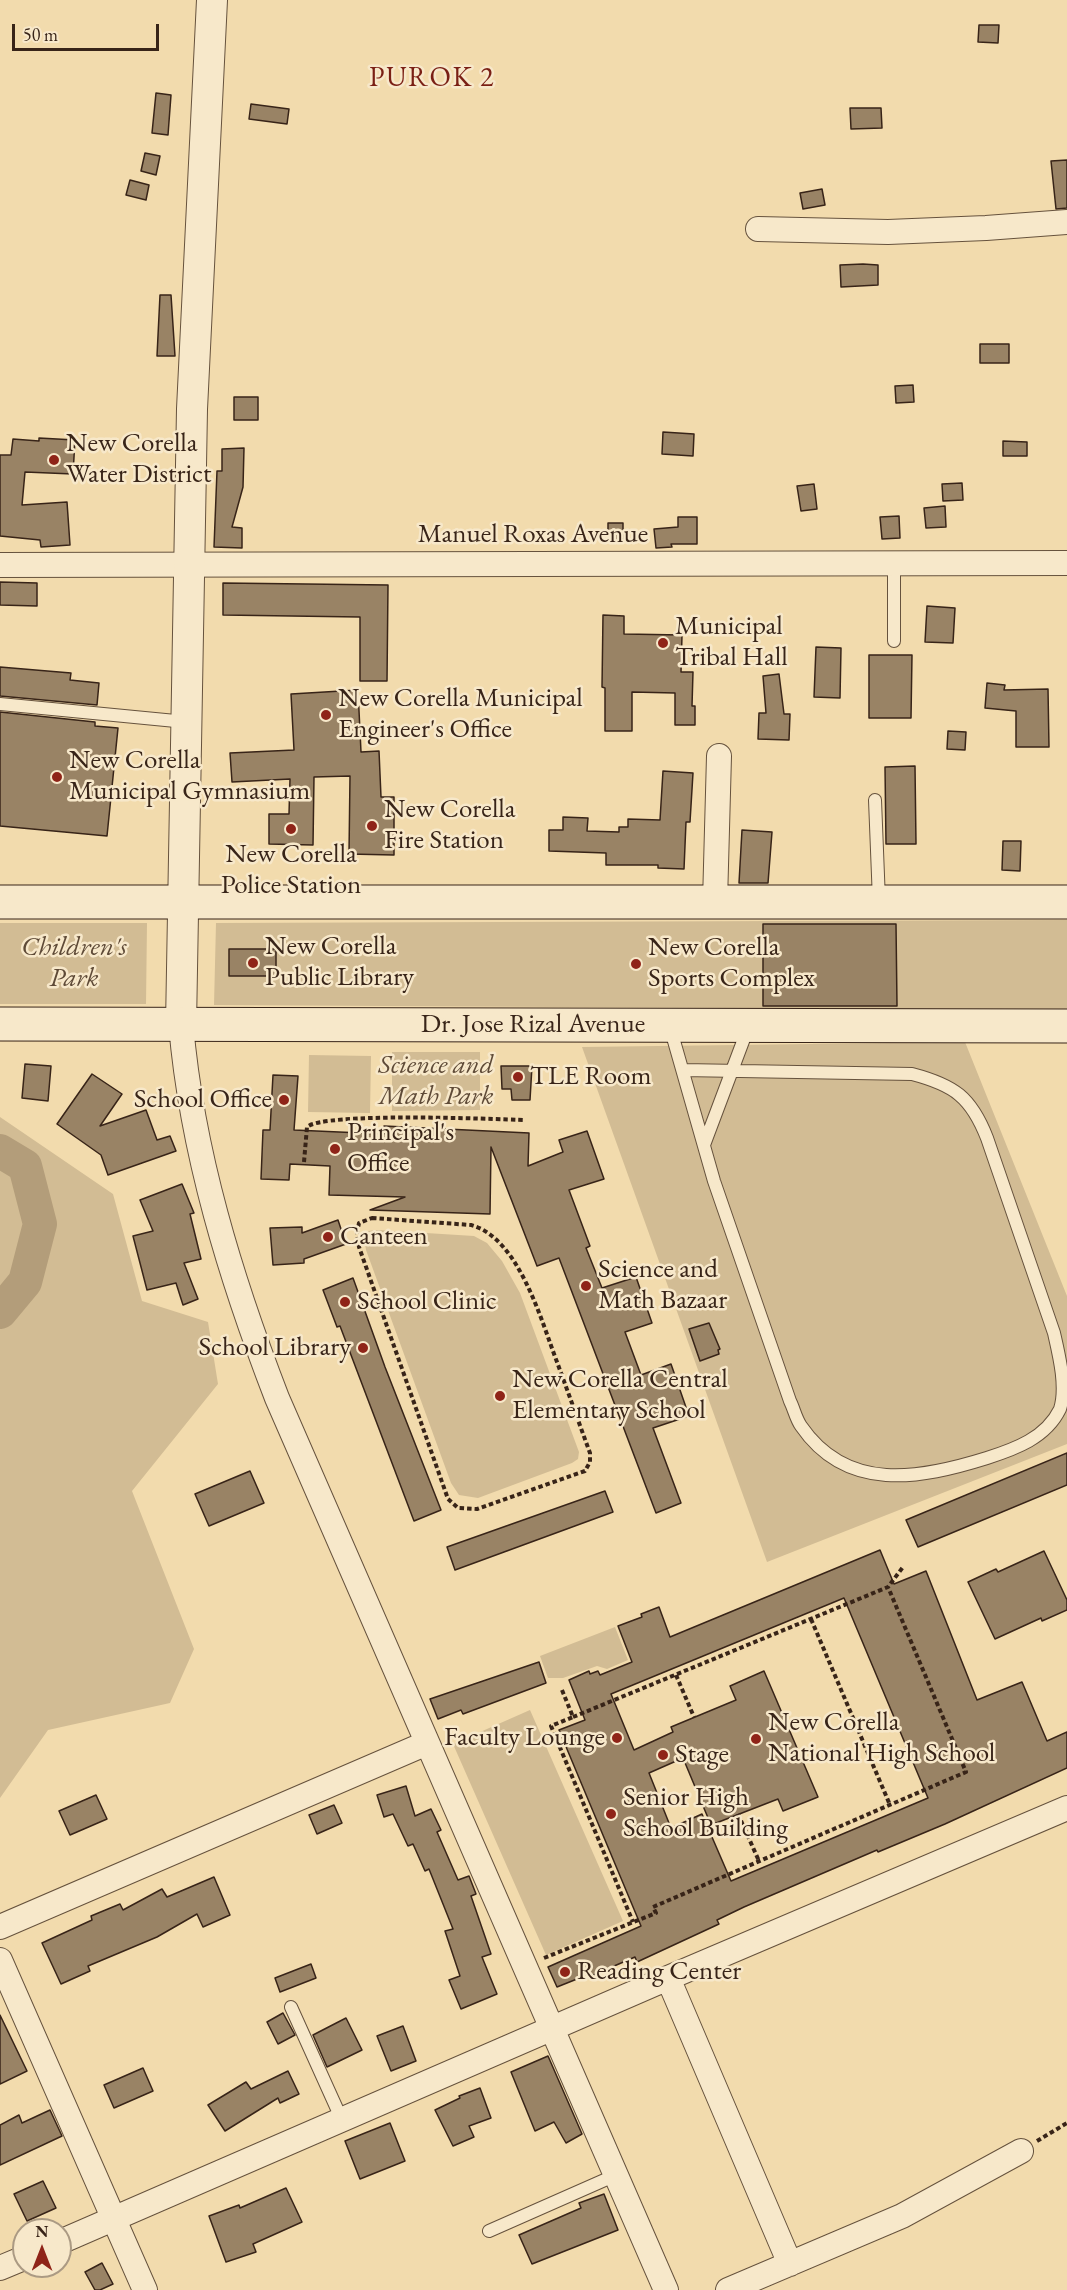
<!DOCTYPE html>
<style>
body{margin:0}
#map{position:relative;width:1067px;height:2290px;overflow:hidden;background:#f2dbad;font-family:"EB Garamond",serif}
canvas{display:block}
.north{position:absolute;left:12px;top:2218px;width:60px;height:60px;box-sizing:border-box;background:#f7e8ca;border:2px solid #ab9a83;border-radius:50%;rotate:0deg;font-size:16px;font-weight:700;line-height:24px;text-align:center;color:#382418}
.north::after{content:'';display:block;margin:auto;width:21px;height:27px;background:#8f2418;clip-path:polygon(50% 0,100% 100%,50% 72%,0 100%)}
.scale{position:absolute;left:12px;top:24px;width:147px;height:27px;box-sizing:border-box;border:3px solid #382418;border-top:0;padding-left:8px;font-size:18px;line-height:21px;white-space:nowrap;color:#382418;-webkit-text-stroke:4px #f7e8ca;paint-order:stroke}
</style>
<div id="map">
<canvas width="1067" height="2290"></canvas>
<div class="north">N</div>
<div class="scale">50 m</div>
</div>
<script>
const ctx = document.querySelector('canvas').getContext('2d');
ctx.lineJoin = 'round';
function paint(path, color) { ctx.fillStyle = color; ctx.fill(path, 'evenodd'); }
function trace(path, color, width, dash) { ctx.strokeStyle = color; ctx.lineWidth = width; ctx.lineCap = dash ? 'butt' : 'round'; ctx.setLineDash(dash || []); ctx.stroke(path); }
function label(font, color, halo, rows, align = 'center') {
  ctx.font = font + ' "EB Garamond",serif'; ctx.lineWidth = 5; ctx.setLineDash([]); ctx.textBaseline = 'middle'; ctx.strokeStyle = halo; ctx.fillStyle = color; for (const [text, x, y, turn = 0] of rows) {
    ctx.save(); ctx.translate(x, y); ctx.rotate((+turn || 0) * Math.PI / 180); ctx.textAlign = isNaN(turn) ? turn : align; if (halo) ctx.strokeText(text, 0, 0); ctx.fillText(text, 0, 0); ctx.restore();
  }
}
const green = new Path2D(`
 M1067,920V1010L214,1005L216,923Z
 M0,923H147L146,1004H0Z
 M965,1042L1067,1296V1444L767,1562L582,1047Z
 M392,1052H480V1110L392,1111Z
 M309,1055L371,1056L370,1113L308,1112Z
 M0,1117L113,1194L142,1301L208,1322L218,1384L132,1491L194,1649L170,1703L48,1730L0,1798Z
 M378,1230L474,1236L487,1243L502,1261L520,1293L579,1452L578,1459L572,1463L478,1498L459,1495L451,1483L366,1250L364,1237L368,1231Z
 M615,1627L628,1660L607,1669L597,1666L563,1678H548L540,1656Z
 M530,1710L623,1921L546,1955L453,1744Z`);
const river = new Path2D(`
 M0,1151L25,1166L40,1224L25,1282L0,1312`);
const building = new Path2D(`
 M979,25H999L998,43L978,42Z
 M156,93L171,95L168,135L152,133Z
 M251,104L289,109L287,124L249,119Z
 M850,108H881L882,128L851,129Z
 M145,153L160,156L156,175L141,171Z
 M1067,160V208L1056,209L1051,161Z
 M130,180L149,185L146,200L126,195Z
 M822,189L825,205L803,209L800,193Z
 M863,264L878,265V285L841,287L840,265Z
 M160,295H171L175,356H157Z
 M980,344H1009V363H980Z
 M913,385L914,402L896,403L895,386Z
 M234,397H258V420H234Z
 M663,432L694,434L693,456L662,454Z
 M39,438L75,440L73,474L25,472L22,505L67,502L70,545L41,547L40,540L0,536V455H11L13,439L39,441Z
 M1003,441L1027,442V456H1003Z
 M244,448L243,487L232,527L242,528V548L214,547L217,471H222V449Z
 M962,483L963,500L943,501L942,484Z
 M814,484L817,509L801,511L797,486Z
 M945,506L946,527L926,528L924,508Z
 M899,516L900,538L882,539L880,517Z
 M678,517H697V544H671L672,547L656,548L654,529L678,527Z
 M608,523H623V541H608Z
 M0,582L37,583V606L0,605Z
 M223,583L388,585L387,681H360V617L223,615Z
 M927,606L955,608L953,643L925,642Z
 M603,615L624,616V634L682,635L681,672H693L692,706H695V725H675V693L632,692V731H605V688L602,687Z
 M816,647L841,648L840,698L814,697Z
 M869,655H912L911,718H869Z
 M0,667L71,673L70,680L99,683L97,705L0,696Z
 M779,674L784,714H790L789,740L758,739L759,713H766L763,676Z
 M987,683L1005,685L1004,690L1048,689L1049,747H1016V711L985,708Z
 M358,690L361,752L379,751L381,797H394V855L349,854L350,776L314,777L313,845L269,844V814H289L290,779L232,782L230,753L294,750L291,694Z
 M0,712L95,722V726L118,728L107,836L0,826Z
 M948,731L966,732L965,750L947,749Z
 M915,766L916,844H886L885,767Z
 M663,771L693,773L690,822H686L684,869L658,868V865H606V853L549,851V830H563V817L588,818L587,831L619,832V827H628V819L660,820Z
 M742,830L772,832L768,883H739Z
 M1003,841H1021L1020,871L1002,870Z
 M763,924H896L897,1006H763Z
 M229,949H276V976H229Z
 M25,1064L51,1066L48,1101L22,1098Z
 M501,1066H532L530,1100H512L511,1089H502Z
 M92,1074L122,1094L100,1126L146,1110L157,1140L170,1136L176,1151L108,1175L101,1155L57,1124Z
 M273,1075L298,1076L294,1130L384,1134V1126L529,1133L528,1166L563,1152L559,1140L587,1131L604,1179L569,1190L590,1246L586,1248L602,1288L636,1277L652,1323L625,1332L641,1375L671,1364L689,1416L653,1428L681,1503L656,1513L559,1258L537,1266L491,1147L490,1214L370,1210L405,1197L329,1195L330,1166L290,1164L289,1180L261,1179L263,1130H270Z
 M182,1184L194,1213L190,1214L201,1259L184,1263L198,1299L183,1305L176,1283L147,1290L133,1236L153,1231L140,1200Z
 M338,1220L346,1244L304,1259V1263L273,1265L270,1228L302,1227V1233Z
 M353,1278L385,1367L441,1510L414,1521L340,1326L337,1327L323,1290Z
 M709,1323L720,1349L718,1350L719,1354L700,1361L689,1329Z
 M1067,1453V1485L918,1547L906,1520Z
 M250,1471L264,1503L209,1526L195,1494Z
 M605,1491L613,1512L455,1570L447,1547Z
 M880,1550L894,1584L926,1571L977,1700L1022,1682L1047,1741L1067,1732V1768L945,1824L878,1852L877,1850L744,1907L717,1920L719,1924L637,1962L635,1957L584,1979L582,1977L557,1987L548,1967L641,1926L559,1730L585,1720L569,1680L589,1671L590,1674L598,1671L600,1675L632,1662L618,1626L642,1617L641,1614L659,1607L670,1637ZM844,1598L928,1798L731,1881L702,1814L671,1828L649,1773L683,1758L711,1825L778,1799L783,1811L818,1797L764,1671L730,1686L736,1700L671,1727L673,1732L634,1750L611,1694Z
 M1044,1551L1067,1600V1610L1042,1621L1041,1618L995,1639L968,1582L996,1569L998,1572Z
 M539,1662L546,1683L463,1714L461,1710L438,1719L430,1699Z
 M406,1786L415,1816L431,1809L441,1830L437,1832L458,1880L469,1876L476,1894L471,1896L491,1954L482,1957L497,1994L461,2009L449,1980L460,1976L445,1931L453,1929L429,1869L425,1871L413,1844L408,1846L393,1814L384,1817L377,1795Z
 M96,1795L107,1819L70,1835L59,1811Z
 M334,1805L342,1823L317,1834L309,1815Z
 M214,1877L230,1915L203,1927L197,1914L157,1937L88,1966L90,1971L61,1984L42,1943L92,1920L91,1916L120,1904L123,1910L162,1889L167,1897Z
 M311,1964L316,1978L280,1992L275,1978Z
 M283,2013L295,2035L278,2044L267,2022Z
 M0,2015L27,2071L0,2084Z
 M346,2018L362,2050L327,2067L313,2035Z
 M403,2026L416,2061L391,2071L377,2036Z
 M548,2056L582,2134L566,2143L554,2122L535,2131L511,2072Z
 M143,2068L153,2091L114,2108L104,2085Z
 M288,2071L299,2094L280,2103L278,2098L225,2131L208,2105L246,2082L251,2089Z
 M480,2088L491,2118L469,2126L474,2137L453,2146L435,2110L460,2098L459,2096Z
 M50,2110L62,2136L0,2165V2125L19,2115L22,2123Z
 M390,2123L405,2161L360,2179L345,2141Z
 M43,2181L56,2208L27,2221L14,2194Z
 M286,2188L302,2222L253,2244L256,2252L226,2262L209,2216L239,2205L240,2208Z
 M604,2194L618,2230L532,2264L519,2235L581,2208L579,2203Z
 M102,2263L113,2284L100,2290H95L85,2272Z`);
const path = new Path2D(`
 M304,1162L307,1127C323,1112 492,1119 525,1120
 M372,1218L471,1225C519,1238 541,1320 557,1362C568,1392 579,1423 590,1453V1462L585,1471L477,1509L458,1508L448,1499L359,1247L357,1233L359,1223Z
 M811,1619L890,1805
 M676,1675L694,1717
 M562,1690L573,1717L551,1726L633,1922
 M573,1717L888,1587L903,1567
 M738,1814L759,1861
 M544,1958L656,1913L653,1907L966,1772L888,1587
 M1037,2141L1067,2123`);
const service = new Path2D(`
 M894,564V641
 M0,704L186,722
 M875,800L879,901
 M670,1027L714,1181L790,1401C794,1409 796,1419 801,1426C847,1493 920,1479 987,1458C1015,1449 1046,1438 1060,1409C1067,1387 1059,1355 1054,1333L987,1138C971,1097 954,1085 912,1074L683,1070
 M704,1145L748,1028
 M291,2007L342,2120
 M489,2231L616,2175`);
const minor = new Path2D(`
 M758,229L888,232L986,228L1067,222
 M0,565L1067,563
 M715,902L719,756
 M181,1025C192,1153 231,1279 277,1398L666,2290
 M0,1927L427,1743
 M0,1960L145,2290
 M668,1978L790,2264
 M60,2242L668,1978L1067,1808
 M0,2268L24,2258
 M728,2290L902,2216L1021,2151`);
const tertiary = new Path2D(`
 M181,1025L192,409L212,0`);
const secondary = new Path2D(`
 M0,902H1067
 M0,1024L1067,1026`);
const markers = [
 [54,460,6,"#8f2418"],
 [663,643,6,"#8f2418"],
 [326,715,6,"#8f2418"],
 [57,777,6,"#8f2418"],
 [372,826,6,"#8f2418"],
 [291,829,6,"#8f2418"],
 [253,963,6,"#8f2418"],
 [636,964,6,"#8f2418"],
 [518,1077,6,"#8f2418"],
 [284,1100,6,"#8f2418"],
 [335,1149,6,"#8f2418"],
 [328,1237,6,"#8f2418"],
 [586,1286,6,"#8f2418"],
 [345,1302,6,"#8f2418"],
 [363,1348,6,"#8f2418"],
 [500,1396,6,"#8f2418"],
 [617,1738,6,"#8f2418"],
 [756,1739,6,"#8f2418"],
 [663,1755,6,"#8f2418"],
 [611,1814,6,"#8f2418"],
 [565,1972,6,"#8f2418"]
];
const poiNames = [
 ["New Corella",66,444],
 ["Water District",66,475],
 ["Municipal",675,627],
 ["Tribal Hall",675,658],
 ["New Corella Municipal",338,699],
 ["Engineer's Office",338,730],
 ["New Corella",69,761],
 ["Municipal Gymnasium",69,792],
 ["New Corella",384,810],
 ["Fire Station",384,841],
 ["New Corella",291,855,"center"],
 ["Police Station",291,886,"center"],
 ["New Corella",265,947],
 ["Public Library",265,978],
 ["New Corella",648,948],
 ["Sports Complex",648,979],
 ["TLE Room",530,1077],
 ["School Office",272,1100,"right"],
 ["Principal's",347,1133],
 ["Office",347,1164],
 ["Canteen",340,1237],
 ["Science and",598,1270],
 ["Math Bazaar",598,1301],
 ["School Clinic",357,1302],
 ["School Library",351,1348,"right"],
 ["New Corella Central",512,1380],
 ["Elementary School",512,1411],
 ["New Corella",768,1723],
 ["National High School",768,1754],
 ["Faculty Lounge",605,1738,"right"],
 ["Stage",675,1755],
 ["Senior High",623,1798],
 ["School Building",623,1829],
 ["Reading Center",577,1972]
];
const streetNames = [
 ["Manuel Roxas Avenue",533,535],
 ["Dr. Jose Rizal Avenue",533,1025]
];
const parkNames = [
 ["Children's",74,948],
 ["Park",74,979],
 ["Science and",436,1066],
 ["Math Park",436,1097]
];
const neighbourhoodNames = [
 ["PUROK 2",432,78]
];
paint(green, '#d2bc94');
trace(river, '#b39d7a', 34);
paint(building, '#998365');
trace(building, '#382418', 1.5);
trace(service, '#66523d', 14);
trace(minor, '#66523d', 26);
trace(tertiary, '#66523d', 32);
trace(secondary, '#382418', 35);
trace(path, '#382418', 4, [4.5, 3]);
trace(service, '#f7e8ca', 12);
trace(minor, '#f7e8ca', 24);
trace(tertiary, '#f7e8ca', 30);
trace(secondary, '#f7e8ca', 33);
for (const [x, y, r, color] of markers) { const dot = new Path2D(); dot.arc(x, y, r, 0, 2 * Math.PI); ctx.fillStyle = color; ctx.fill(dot); trace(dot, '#f7e8ca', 2); }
label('27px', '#382418', '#f7e8ca', poiNames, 'left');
label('27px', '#382418', '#f7e8ca', streetNames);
label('italic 27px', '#5e4a37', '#f7e8ca', parkNames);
ctx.letterSpacing = '1.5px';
label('28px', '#7a1f14', '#f7e8ca', neighbourhoodNames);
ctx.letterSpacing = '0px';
</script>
